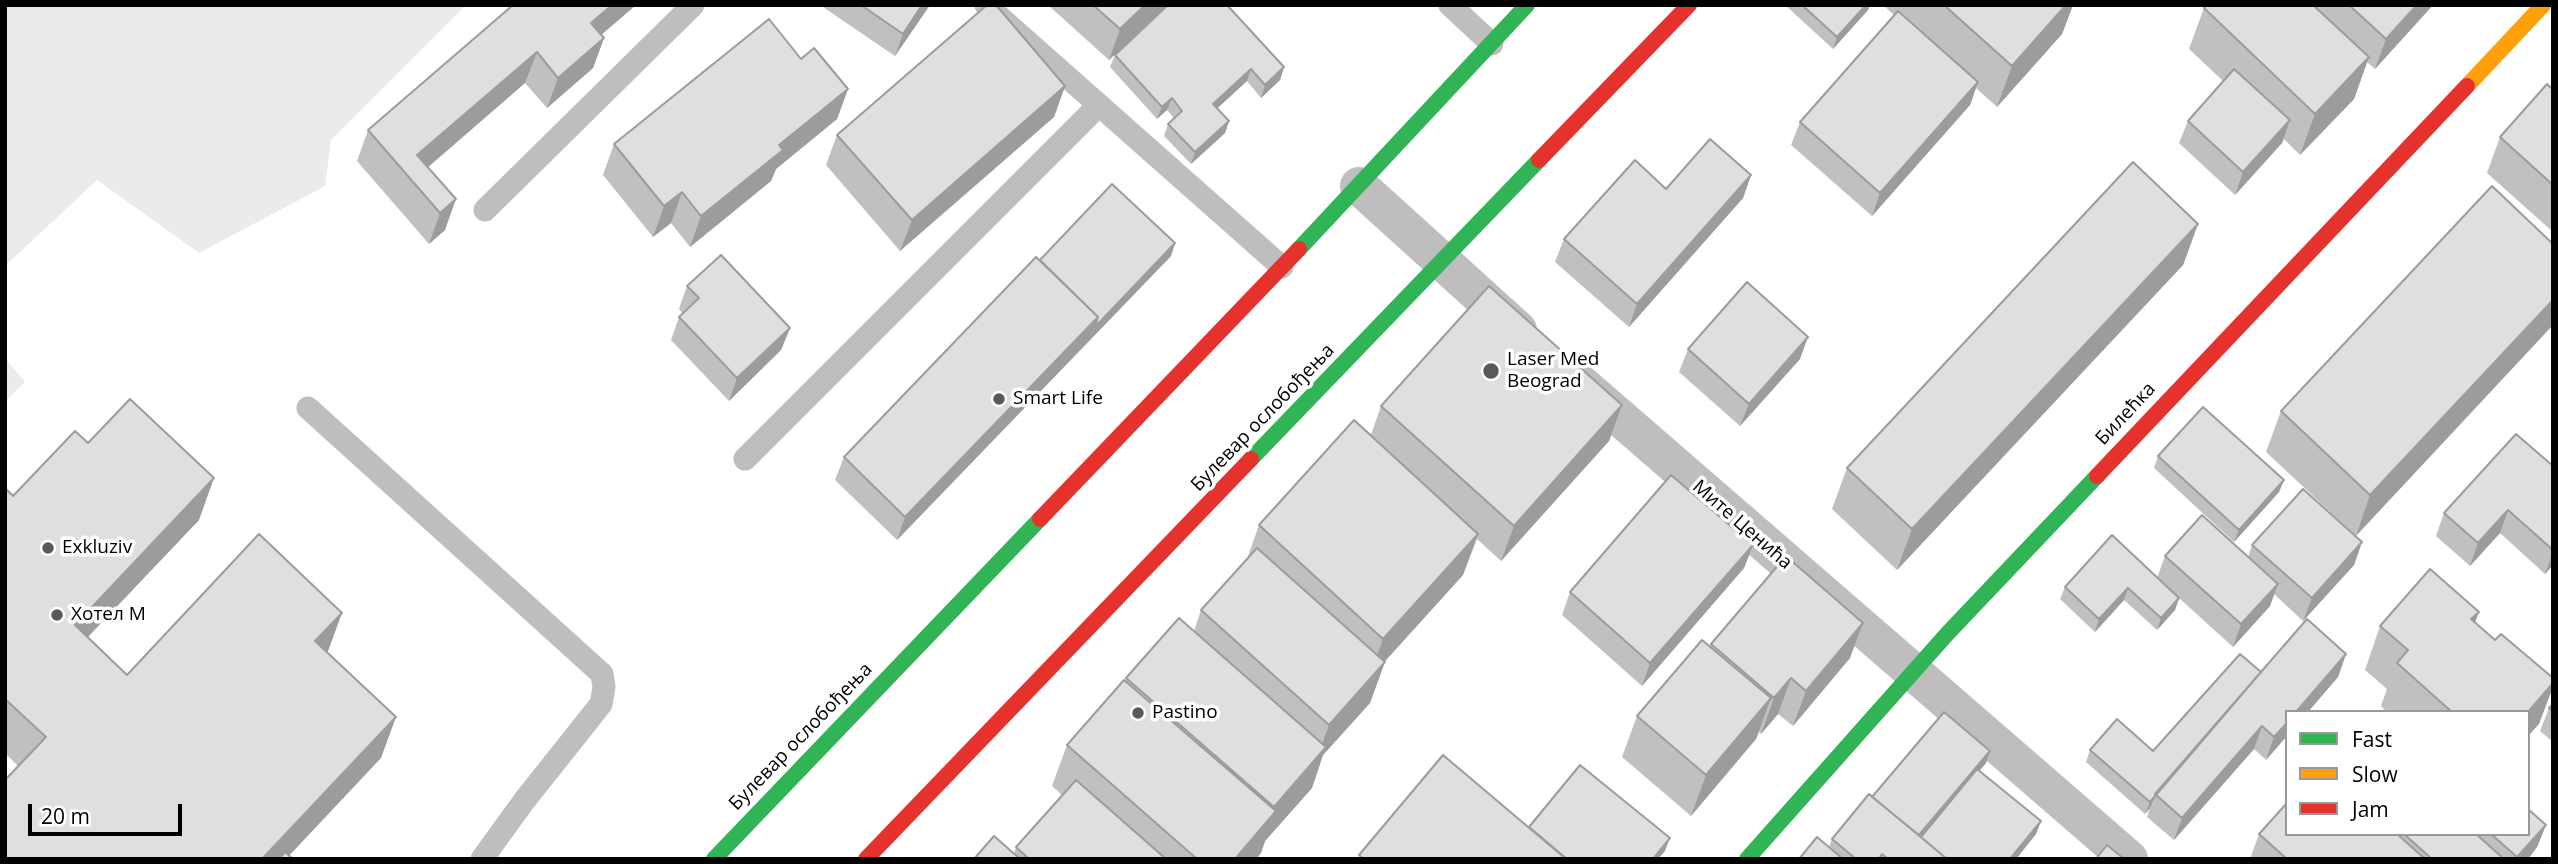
<!DOCTYPE html>
<meta charset="utf-8">
<style>
body{margin:0}
#map{position:relative;width:2558px;height:864px;overflow:hidden;background:#fff;font-family:"Open Sans",sans-serif}
canvas{display:block}
.frame{position:absolute;inset:0;border:7px solid #000;pointer-events:none}
.legend{position:absolute;left:2285px;top:710px;width:245px;height:126px;box-sizing:border-box;background:#fff;border:2px solid #999;margin:0;padding:9px 12px;list-style:none;font-size:21px;color:#000}
.legend li{display:flex;align-items:center;gap:14px;height:35px}
.legend b{width:35px;border:2px solid #999}
.scale{position:absolute;left:28px;top:804px;width:154px;height:32px;box-sizing:border-box;border:4px solid #000;border-top:0;padding-left:9px;font-size:21px;line-height:24px;white-space:nowrap;color:#000;-webkit-text-stroke:5px #fff;paint-order:stroke}
</style>
<div id="map">
<canvas width="2558" height="864"></canvas>
<div class="frame"></div>
<ul class="legend">
<li><b style="height:9px;background:#30b455"></b>Fast</li>
<li><b style="height:9px;background:#ff9f0a"></b>Slow</li>
<li><b style="height:9px;background:#e5322d"></b>Jam</li>
</ul>
<div class="scale">20 m</div>
</div>
<script>
const ctx = document.querySelector('canvas').getContext('2d');
ctx.lineJoin = 'round';
function paint(path, color) { ctx.fillStyle = color; ctx.fill(path, 'evenodd'); }
function trace(path, color, width, dash) { ctx.strokeStyle = color; ctx.lineWidth = width; ctx.lineCap = dash ? 'butt' : 'round'; ctx.setLineDash(dash || []); ctx.stroke(path); }
function label(font, color, halo, rows, align = 'center') {
  ctx.font = font + ' "Open Sans",sans-serif'; ctx.lineWidth = 7; ctx.setLineDash([]); ctx.textBaseline = 'middle'; ctx.strokeStyle = halo; ctx.fillStyle = color; for (const [text, x, y, turn = 0] of rows) {
    ctx.save(); ctx.translate(x, y); ctx.rotate((+turn || 0) * Math.PI / 180); ctx.textAlign = isNaN(turn) ? turn : align; if (halo) ctx.strokeText(text, 0, 0); ctx.fillText(text, 0, 0); ctx.restore();
  }
}
const green = new Path2D(`
 M5,5H466L331,140L325,186L199,253L97,180L5,266Z
 M5,358L25,382L5,401Z`);
const lane = new Path2D(`
 M986,5L1282,267
 M1450,5L1492,44
 M485,210L693,5
 M308,408L602,674L604,687L601,704L524,801L482,859
 M745,459L1099,105`);
const street = new Path2D(`
 M1359,186L1518,330
 M1580,383L2129,859`);
const fast = new Path2D(`
 M1299,249L1527,5
 M1251,459L1539,160
 M714,859L1040,519
 M1747,859L1947,634L2097,476`);
const slow = new Path2D(`
 M2467,86L2543,5`);
const jam = new Path2D(`
 M1539,160L1689,5
 M2097,476L2467,86
 M1040,519L1299,249
 M866,859L1251,459`);
const wall = new Path2D(`
 M513,5H636L601,35L604,38L593,68L547,108L525,83L428,167L445,230L429,244L357,161L368,130Z
 M820,5H930L895,56Z
 M1048,5H1167L1109,60Z
 M1785,5H1870L1868,10L1833,49Z
 M1883,5H2073L2062,34L1997,107L1976,88L1970,105L1872,216L1791,145L1800,122L1894,15Z
 M2207,5H2433L2375,69L2367,62L2354,99L2300,155L2284,139L2282,143L2235,195L2179,143L2188,121L2223,81L2189,49L2204,8Z
 M1115,55L1284,67L1280,80L1261,98L1247,81L1217,108L1229,121L1225,133L1191,164L1164,136L1168,124L1174,118L1167,110L1157,119L1110,67Z
 M801,59L848,89L837,119L776,169L771,181L690,247L671,223L653,237L603,175L614,144Z
 M1065,86L1054,117L900,251L826,165L837,135Z
 M2553,90V232L2487,173L2500,137Z
 M1751,175L1743,198L1629,327L1555,262L1564,239L1666,189Z
 M2492,186L2356,536L2266,452L2281,411Z
 M2198,224L2183,265L1897,570L1832,509L1847,468Z
 M1175,243L1171,256L897,540L835,480L844,457L1040,260Z
 M687,286L790,328L781,350L729,401L671,340L679,317L683,314L679,309Z
 M1688,349L1800,359L1740,426L1679,372Z
 M1622,405L1609,441L1501,561L1477,539L1463,575L1384,662L1370,703L1323,755L1312,788L1265,841L1261,853L1256,859H974L1014,854L1016,847L1062,795L1052,786L1067,745L1125,681L1126,678L1194,631L1201,610L1247,559L1259,525L1371,435L1381,406Z
 M88,443L199,520L88,637L127,675L327,652L381,758L18,766L5,753V488L13,496Z
 M2158,456L2284,480L2279,492L2234,542L2154,468Z
 M2553,467V565L2545,574L2500,533L2470,566L2436,536L2444,513Z
 M2362,542L2354,565L2303,621L2274,594L2270,606L2233,647L2179,598L2175,610L2157,630L2124,600L2095,632L2060,599L2065,587L2157,578L2165,556L2248,557L2252,545Z
 M1753,545L1744,568L1642,686L1562,615L1570,592Z
 M2475,622L2539,724L2528,712H2387L2381,706L2387,689L2365,670L2380,626Z
 M1711,644L1850,658L1793,726L1778,714L1761,734L1759,732L1756,739L1691,816L1622,757L1637,716L1710,646Z
 M2346,654L2338,677L2266,760L2254,749L2174,840L2147,817L2150,808L2145,814L2086,762L2090,750L2153,751L2261,672Z
 M2553,704V742L2540,731L2549,708Z
 M1990,751L1986,763L1979,771L2041,821L2036,834L2016,859H1799L1829,847L1832,839L1872,797Z
 M2546,825L2537,847L2528,859H2250L2259,834H2528Z`);
const shadedWall = new Path2D(`
 M612,5H636L580,53L591,23Z
 M922,5H930L895,56L903,34Z
 M1145,5H1167L1109,60L1120,29Z
 M1866,5H1870L1868,10L1833,49L1837,37Z
 M2066,5H2073L2062,34L1997,107L2012,66Z
 M2417,5H2433L2375,69L2386,39Z
 M604,38L593,68L547,108L558,78Z
 M537,52L525,83L412,181L417,155Z
 M2369,57L2354,99L2300,155L2315,114Z
 M1284,67L1280,80L1261,98L1265,85Z
 M1251,69L1247,81L1209,116L1213,104Z
 M1978,82L1970,105L1872,216L1880,193Z
 M1065,86L1054,117L900,251L912,220Z
 M848,89L837,119L776,169L771,181L690,247L701,216L779,145Z
 M1172,98L1167,110L1157,119L1162,107Z
 M2290,120L2282,143L2235,195L2243,172Z
 M1229,121L1225,133L1191,164L1195,152Z
 M1751,175L1743,198L1629,327L1637,304Z
 M682,192L671,223L653,237L664,206Z
 M456,199L445,230L429,244L440,213Z
 M2198,224L2183,265L1897,570L1912,529Z
 M1175,243L1171,256L1090,340L1095,327Z
 M2553,300V325L2356,536L2370,495Z
 M1098,317L1090,340L897,540L905,517Z
 M790,328L781,350L729,401L737,378Z
 M1808,337L1800,359L1740,426L1749,404Z
 M1622,405L1609,441L1501,561L1514,526Z
 M214,478L199,520L60,666L75,625Z
 M2284,480L2279,492L2234,542L2239,530Z
 M2508,510L2500,533L2470,566L2478,543Z
 M1478,534L1463,575L1368,680L1383,639Z
 M2362,542L2354,565L2303,621L2312,598Z
 M1753,545L1744,568L1642,686L1650,663Z
 M2553,552V565L2545,574Z
 M2278,584L2270,606L2233,647L2241,624Z
 M2128,588L2124,600L2095,632L2099,619Z
 M2179,598L2175,610L2157,630L2161,618Z
 M2479,612L2463,655L2471,619Z
 M342,613L327,654L315,641Z
 M1863,623L1850,658L1793,726L1806,691Z
 M2346,654L2338,677L2308,712H2296Z
 M1385,662L1370,703L1323,755L1312,788L1265,841L1261,853L1256,859H1235L1270,818L1274,807L1317,758L1329,725Z
 M1791,678L1778,714L1761,734L1774,698Z
 M2553,683V687L2539,724L2528,736V712Z
 M1771,698L1756,739L1691,816L1706,775Z
 M396,717L381,758L286,859H262Z
 M2287,723V736L2266,760L2274,737Z
 M2262,726L2254,749L2174,840L2182,818Z
 M1990,751L1986,763L1917,845L1913,842Z
 M2155,796L2150,808L2145,814L2150,802Z
 M2041,821L2036,834L2016,859H2010Z
 M2546,825L2537,847L2528,859H2517Z
 M1670,838L1665,851L1658,859H1653Z`);
const building = new Path2D(`
 M513,5H612L591,23L604,38L558,78L537,52L417,155L456,199L440,213L368,130Z
 M861,5H922L903,34Z
 M987,5H996L1065,86L912,220L837,135Z
 M1093,5H1145L1120,29Z
 M1168,5H1227L1284,67L1265,85L1251,69L1213,104L1229,121L1195,152L1168,124L1182,111L1172,98L1162,107L1115,55Z
 M1802,5H1866L1837,37Z
 M1944,5H2066L2012,66Z
 M2207,5H2313L2369,57L2315,114L2204,8Z
 M2349,5H2417L2386,39Z
 M1898,11L1978,82L1880,193L1800,122Z
 M769,19L801,59L814,48L848,89L779,145L783,150L701,216L682,192L664,206L614,144Z
 M2234,69L2290,120L2243,172L2188,121Z
 M2547,84L2553,90V185L2500,137Z
 M1710,139L1751,175L1637,304L1564,239L1635,160L1666,189Z
 M2133,162L2198,224L1912,529L1847,468Z
 M1112,184L1175,243L1095,327L1098,317L1040,260Z
 M2492,186L2553,244V300L2370,495L2281,411Z
 M721,255L790,328L737,378L679,317L699,298L687,286Z
 M1036,257L1098,317L905,517L844,457Z
 M1747,282L1808,337L1749,404L1688,349Z
 M1489,286L1622,405L1514,526L1381,406Z
 M130,399L214,478L75,625L127,675L259,534L342,613L315,641L396,717L262,859H5V780L46,737L5,699V488L13,496L75,431L88,443Z
 M2203,407L2284,480L2239,530L2158,456Z
 M1354,420L1478,534L1383,639L1259,525Z
 M2516,434L2553,466V550L2508,510L2478,543L2444,513Z
 M1671,475L1753,545L1650,663L1570,592Z
 M2303,489L2362,542L2312,598L2252,545Z
 M2202,515L2278,584L2241,624L2165,556Z
 M2112,535L2179,598L2161,618L2128,588L2099,619L2065,587Z
 M1257,548L1385,662L1329,725L1201,610Z
 M1786,556L1863,623L1806,691L1791,678L1774,698L1711,644Z
 M2430,569L2479,612L2471,619L2495,640L2501,634L2553,678V683L2528,712H2452L2397,663L2408,650L2380,626Z
 M1179,618L1326,747L1274,807L1126,678Z
 M2307,619L2346,654L2296,712H2287V723L2274,737L2262,726L2182,818L2155,794Z
 M1702,640L1771,698L1706,775L1637,716Z
 M2240,654L2261,672L2150,802L2090,750L2117,719L2153,751Z
 M1124,680L1276,811L1235,859H1197L1067,745Z
 M2553,704V712L2549,708Z
 M1944,712L1990,751L1919,835L1872,797Z
 M1443,755L1566,859H1363L1359,855Z
 M1580,765L1670,838L1653,859H1567L1529,827Z
 M1977,769L2041,821L2010,859H1947L1921,837Z
 M1076,780L1166,859H1029L1016,847Z
 M1869,794L1947,859H1888L1882,854L1879,859H1856L1832,839Z
 M2287,803V834H2397L2425,859H2287L2259,834Z
 M2528,809L2546,825L2517,857L2491,834H2528Z
 M2404,834H2476L2504,859H2432Z
 M994,836L1020,859H974Z
 M1817,837L1843,859H1799Z
 M2107,845L2124,859H2096Z
 M285,852L293,859H279Z`);
const markers = [
 [1491,371,9,"#595959"],
 [999,399,7,"#595959"],
 [48,548,7,"#595959"],
 [57,615,7,"#595959"],
 [1138,713,7,"#595959"]
];
const poiNames = [
 ["Laser Med",1507,360],
 ["Beograd",1507,382],
 ["Smart Life",1013,399],
 ["Exkluziv",62,548],
 ["Хотел М",71,615],
 ["Pastino",1152,713]
];
const streetNames = [
 ["Билећка",2126,414,-47],
 ["Булевар ослобођења",1263,418,-46],
 ["Мите Ценића",1742,525,41],
 ["Булевар ослобођења",801,737,-46]
];
paint(green, '#ebebeb');
trace(lane, '#bebebe', 23);
trace(street, '#bebebe', 38);
trace(fast, '#30b455', 16);
trace(slow, '#ff9f0a', 16);
trace(jam, '#e5322d', 16);
paint(wall, '#c0c0c0');
paint(shadedWall, '#9c9c9c');
paint(building, '#dfdfdf');
trace(building, '#9c9c9c', 2);
for (const [x, y, r, color] of markers) { const dot = new Path2D(); dot.arc(x, y, r, 0, 2 * Math.PI); ctx.fillStyle = color; ctx.fill(dot); trace(dot, '#fff', 2.5); }
label('19px', '#000', '#fff', poiNames, 'left');
label('19px', '#000', '#fff', streetNames);
</script>
